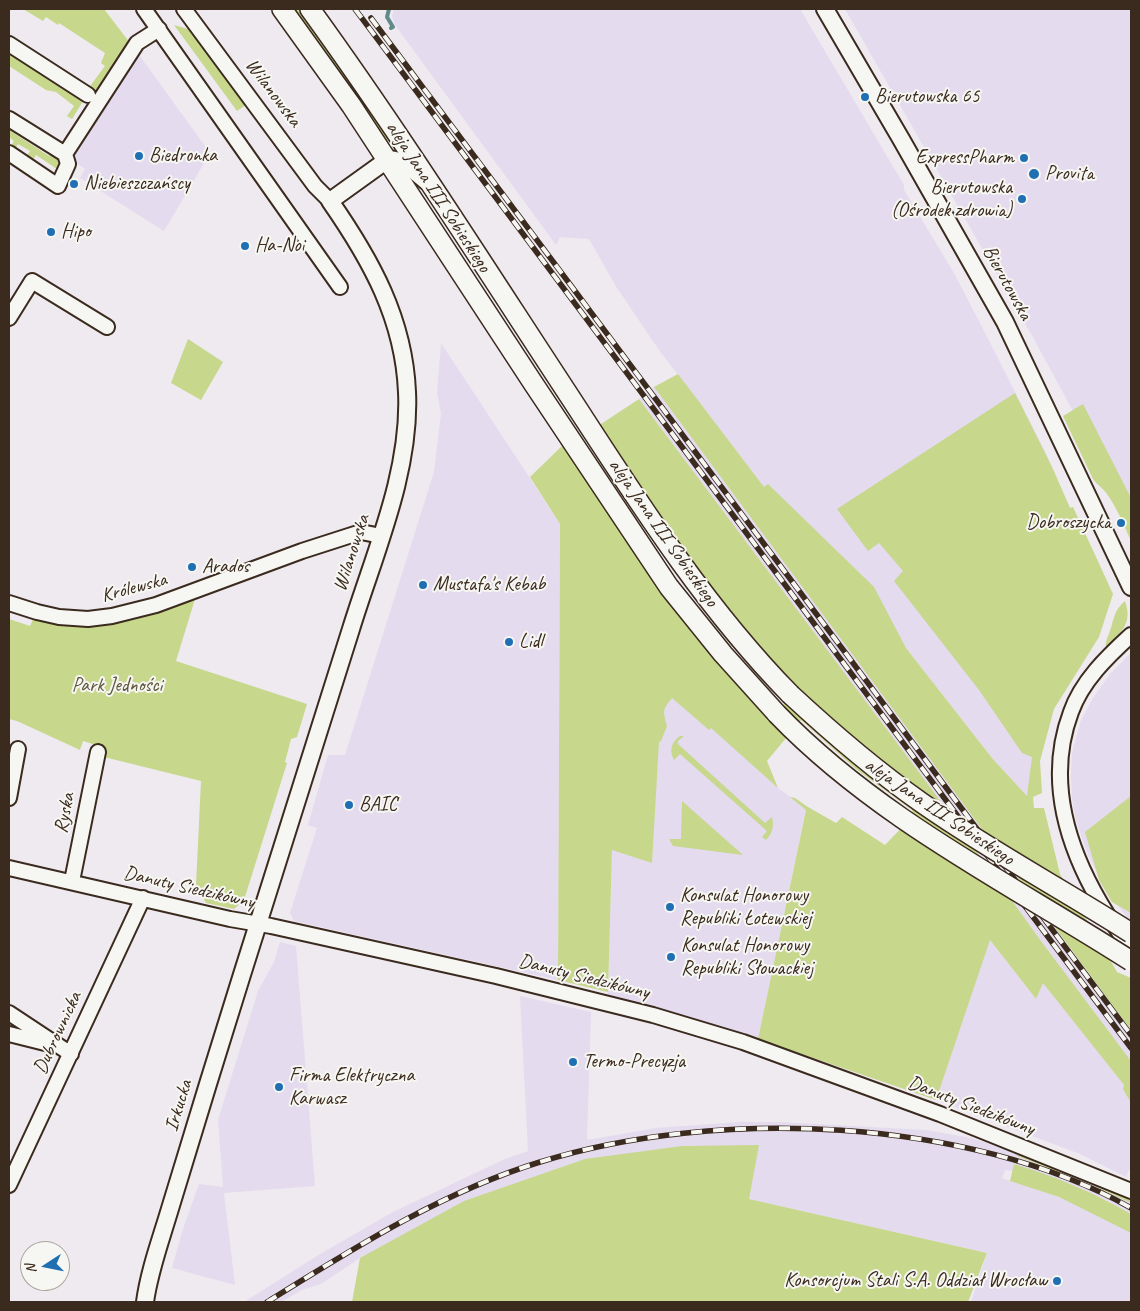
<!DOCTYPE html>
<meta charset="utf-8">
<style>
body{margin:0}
#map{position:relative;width:1140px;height:1311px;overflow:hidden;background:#eeeaf0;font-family:Caveat,sans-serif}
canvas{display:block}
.frame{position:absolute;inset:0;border:10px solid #3b2a1e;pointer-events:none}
.north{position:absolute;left:20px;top:1241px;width:50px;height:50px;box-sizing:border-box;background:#f6f6f2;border:1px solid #aba49d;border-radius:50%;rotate:259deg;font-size:14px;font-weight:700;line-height:20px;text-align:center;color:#3b2a1e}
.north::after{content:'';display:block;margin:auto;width:18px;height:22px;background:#1f6fb2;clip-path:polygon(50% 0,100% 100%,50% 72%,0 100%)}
</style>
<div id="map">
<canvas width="1140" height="1311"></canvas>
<div class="frame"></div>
<div class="north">N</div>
</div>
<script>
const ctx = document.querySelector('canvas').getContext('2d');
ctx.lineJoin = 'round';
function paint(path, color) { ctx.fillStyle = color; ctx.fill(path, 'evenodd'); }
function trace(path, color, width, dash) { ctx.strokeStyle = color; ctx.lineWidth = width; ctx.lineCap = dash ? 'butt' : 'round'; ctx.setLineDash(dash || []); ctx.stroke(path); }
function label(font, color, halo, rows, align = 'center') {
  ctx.font = font + ' Caveat,sans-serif'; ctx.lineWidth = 4; ctx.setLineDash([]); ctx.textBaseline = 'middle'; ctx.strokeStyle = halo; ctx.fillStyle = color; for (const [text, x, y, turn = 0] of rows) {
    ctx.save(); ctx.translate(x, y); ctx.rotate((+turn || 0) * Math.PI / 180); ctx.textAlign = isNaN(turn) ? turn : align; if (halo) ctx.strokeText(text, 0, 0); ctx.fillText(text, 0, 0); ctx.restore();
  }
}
const built = new Path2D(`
 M394,9H800L904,185V190L954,273L982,327L1046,453L1087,556L1035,733L1028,797L992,758L906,648L764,487L659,350L617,288L589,239L560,237L556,245L395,25L392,16Z
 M845,9H1131V518L1035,341Z
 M137,52L210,153L164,231L80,178L85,169L69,158Z
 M441,343L560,524L558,980L294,921L290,913L317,828L308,825L328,755H345L434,472L441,413L437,393Z
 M654,387L1131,1030V1061L1041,941L936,795L639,399Z
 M1131,653V922L1111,897L1092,863L1085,847L1076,820L1072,798L1071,776L1072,753L1081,720L1093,698L1110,674Z
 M662,668L778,788L806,809L758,1039L606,997L608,992L612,849L652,863Z
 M989,939L1036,999L1043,982L1124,1085L1123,1089L1131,1103V1166L1126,1177L1080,1154L936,1100Z
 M280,942L296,946L315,1186L224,1193L235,1285L172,1268L183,1229L199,1184L223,1187L218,1120L258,991L274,962Z
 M520,996L591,1012L587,1140L656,1128L739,1122H779L926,1130L971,1138L1018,1153L1017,1156L1086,1182L1131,1203V1214L1108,1201L1070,1184L1014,1164L1013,1171L1005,1170L1002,1178L1059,1197L1131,1233V1302H971L987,1253L749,1199L360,1258L321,1284L302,1290L281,1302H244L320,1254L393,1212L505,1159L528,1151Z`);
const green = new Path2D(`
 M23,9H104L130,43L102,89L94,91L88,89L105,66L101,63L105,53L59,23L58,25L46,17L43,21Z
 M292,9H301L389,139L387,146Z
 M174,25L188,29L192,33L247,104L237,111Z
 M9,50L85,98L72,119L67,116L74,106L56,92L46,90L9,66Z
 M9,130L49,156L53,151L63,157L60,171L36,155L31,163L25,159L30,151L18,144L13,152L9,149L14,141L9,137Z
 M188,339L223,362L201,400L171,383Z
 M678,374L764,487L768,484L874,587L906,648L992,758L1027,796L1032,757L1022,753L979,690L894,581L903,571L879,543L868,551L837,509L1015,393L1053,469L1070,508L1073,507L1113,594L1099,637L1054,709L1040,761L1042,793L1033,797L1034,808H1044L1060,874L1117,972L1131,978V1030L654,387Z
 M639,399L936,795L1041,941L1131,1061V1103L1123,1089L1124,1085L1043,983L1036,999L990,940L936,1100L758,1039L806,810L790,797L795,798L808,807L836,823L842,817L885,845L913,816L912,810L856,769L801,720L767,761L778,788L711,728L709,730L672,698C662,710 663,711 667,726L661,741L659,742L652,863L612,850L608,992L558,980L560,524L530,477L564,444L773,721L795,686L756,646L721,605L598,426Z
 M1083,404L1131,498V541C1124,525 1117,508 1107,494C1103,488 1097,485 1093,479L1063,416Z
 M195,599L176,661L307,704L297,737L291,739L285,762L287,763L244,900L234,909L206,903L196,885L201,781L104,757L106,748L83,741L80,750L17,721L9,719V619L30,626L34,617C52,620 72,624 91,625C127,626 162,611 195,599Z
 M1125,601C1133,624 1121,632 1106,647C1105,641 1108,637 1110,631C1114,619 1114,610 1125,601Z
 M680,736H684L678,741V744L765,823L772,817C774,826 773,833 766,840L762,837L767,831L680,754L674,760C669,751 671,742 680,736Z
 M1131,796V913L1112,902L1099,880L1085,832Z
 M682,801L743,855L673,846L669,839H681Z
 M759,1145L749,1199L987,1253L968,1302H352L360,1258L464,1201L585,1159L682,1146Z
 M1018,1150L1131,1197V1203L1086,1182L1017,1156Z
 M1014,1164C1055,1176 1094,1193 1131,1214V1233L1059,1197L1010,1181Z`);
const stream = new Path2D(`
 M389,9L387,17L393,27L391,28`);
const minor = new Path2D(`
 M144,9L340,287
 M184,9L315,186L330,201
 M9,44L88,95
 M9,119L65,154L137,43L159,29
 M9,153L58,186L68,164L65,154
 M9,318L32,281L107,327
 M9,603L37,612L59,617L88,619L112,616L156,605L302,551L361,532L381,536
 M1131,635C1107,657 1082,681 1071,712C1039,797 1081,882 1131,949
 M9,798L18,749
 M9,868L230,919L271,926L496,976L653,1015L743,1042L940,1114L1131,1191
 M72,881L98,752
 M9,1013L71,1054
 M9,1034L49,1044
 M9,1185L143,898`);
const tertiary = new Path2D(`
 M825,9L901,139L1005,322L1131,587
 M145,1302C149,1272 160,1242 169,1212C182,1170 195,1127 208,1084C255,932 303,780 351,629C374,554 411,472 407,392C404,319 371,260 330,201L387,160C401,156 415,173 426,181`);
const secondary = new Path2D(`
 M282,9L351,105L533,383L669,587L723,654L777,714
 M310,9C402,136 486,269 572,400C639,503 704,606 790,694`);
const rail = new Path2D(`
 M355,9L1131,1048
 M371,18L1131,1035
 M267,1302C354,1248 442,1192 540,1162C716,1107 969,1117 1131,1208`);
const secondaryBridge = new Path2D(`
 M790,694C832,733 875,770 922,803C989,850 1062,889 1131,933
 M777,714C878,819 1011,884 1131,961`);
const markers = [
 [865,97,5,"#1f6fb2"],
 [139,156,5,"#1f6fb2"],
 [1024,158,5,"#1f6fb2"],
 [1034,174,6,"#1f6fb2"],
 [74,184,5,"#1f6fb2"],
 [1022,199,5,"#1f6fb2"],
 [51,232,5,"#1f6fb2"],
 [245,246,5,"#1f6fb2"],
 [1121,523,5,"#1f6fb2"],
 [192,567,5,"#1f6fb2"],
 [423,585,5,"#1f6fb2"],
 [509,642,5,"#1f6fb2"],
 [349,805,5,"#1f6fb2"],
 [670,907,5,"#1f6fb2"],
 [671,957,5,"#1f6fb2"],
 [573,1062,5,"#1f6fb2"],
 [279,1087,5,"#1f6fb2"],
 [1057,1281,5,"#1f6fb2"]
];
const streetNames = [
 ["Wilanowska",273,93,53],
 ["aleja Jana III Sobieskiego",438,197,57],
 ["Bierutowska",1007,283,61],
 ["aleja Jana III Sobieskiego",663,533,55],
 ["Wilanowska",352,553,-72],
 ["Królewska",134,588,-15],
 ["aleja Jana III Sobieskiego",939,812,34],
 ["Ryska",65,813,-79],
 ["Danuty Siedzikówny",189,888,13],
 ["Danuty Siedzikówny",584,977,14],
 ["Dubrownicka",58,1033,-65],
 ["Irkucka",179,1106,-73],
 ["Danuty Siedzikówny",971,1106,21]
];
const poiNames = [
 ["Bierutowska 65",875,97],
 ["Biedronka",149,156],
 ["ExpressPharm",1014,158,"right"],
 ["Provita",1045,174],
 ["Niebieszczańscy",84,184],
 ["Bierutowska",1012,188,"right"],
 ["(Ośrodek zdrowia)",1012,211,"right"],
 ["Hipo",61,232],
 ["Ha-Noi",255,246],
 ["Dobroszycka",1111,523,"right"],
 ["Arados",202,567],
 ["Mustafa's Kebab",433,585],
 ["Lidl",519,642],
 ["BAIC",359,805],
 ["Konsulat Honorowy",680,896],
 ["Republiki Łotewskiej",680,919],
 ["Konsulat Honorowy",681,946],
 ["Republiki Słowackiej",681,969],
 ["Termo-Precyzja",583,1062],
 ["Firma Elektryczna",289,1076],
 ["Karwasz",289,1099],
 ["Konsorcjum Stali S.A. Oddział Wrocław",1047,1281,"right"]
];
const parkNames = [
 ["Park Jedności",117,686]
];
paint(built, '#e4dbee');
paint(green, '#c7d78c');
trace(stream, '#618b8b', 4);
trace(minor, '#3b2a1e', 18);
trace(tertiary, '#3b2a1e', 20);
trace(secondary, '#3b2a1e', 22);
trace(minor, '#f6f6f2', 14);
trace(tertiary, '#f6f6f2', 16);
trace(secondary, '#f6f6f2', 19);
trace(rail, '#3b2a1e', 5.5);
trace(rail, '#f6f6f2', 4, [11]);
trace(secondaryBridge, '#3b2a1e', 22, []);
trace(secondaryBridge, '#f6f6f2', 19);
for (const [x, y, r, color] of markers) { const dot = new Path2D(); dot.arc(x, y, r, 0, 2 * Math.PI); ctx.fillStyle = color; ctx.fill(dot); trace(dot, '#f6f6f2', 2); }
label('20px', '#3b2a1e', '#f6f6f2', streetNames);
label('20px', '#3b2a1e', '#f6f6f2', poiNames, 'left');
label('20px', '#5e553a', '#f6f6f2', parkNames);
</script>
